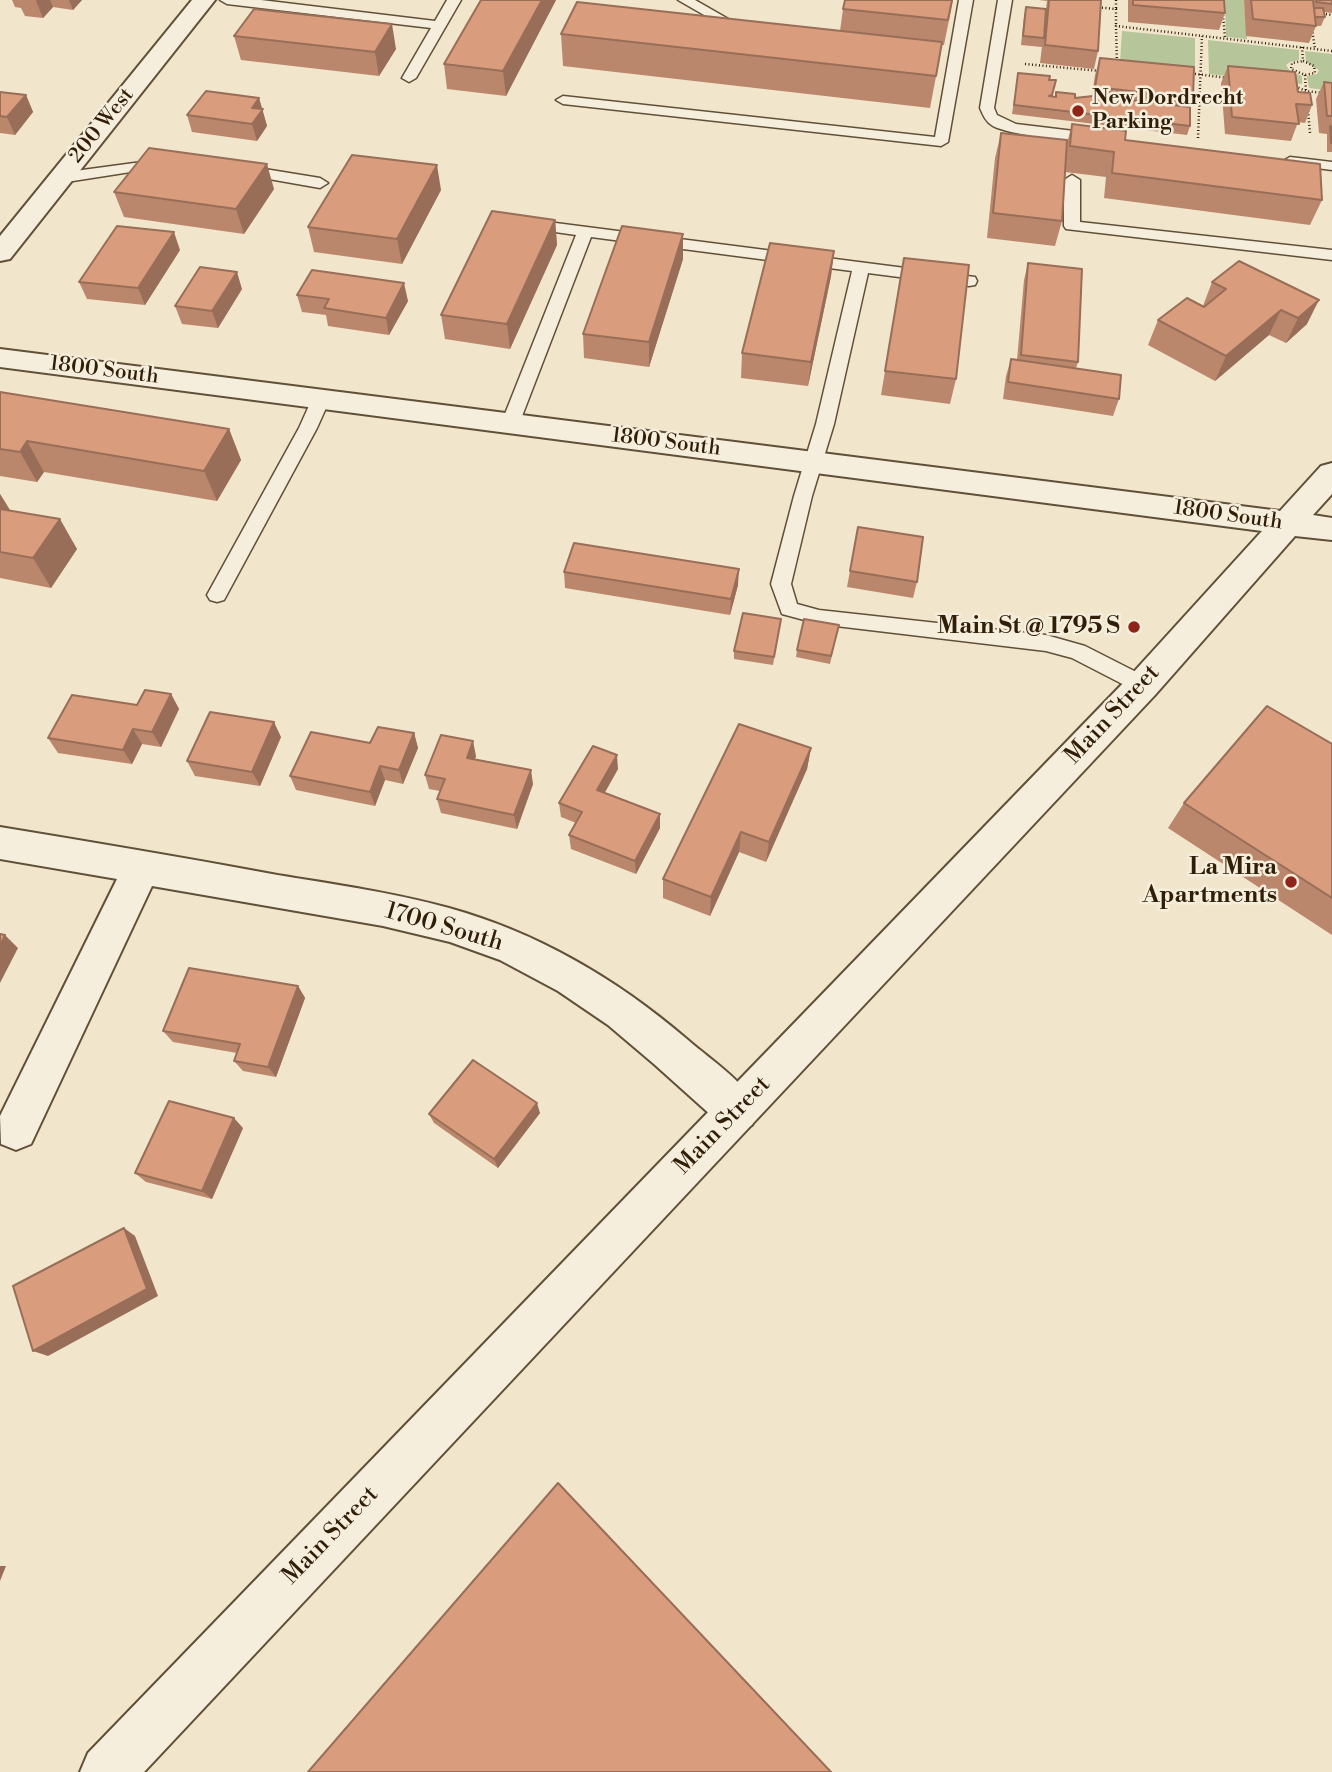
<!DOCTYPE html>
<style>
body{margin:0}
canvas{display:block;background:#f1e5cb}
</style>
<canvas width="1332" height="1772"></canvas>
<script>
const ctx = document.querySelector('canvas').getContext('2d');
ctx.lineJoin = 'round';
function paint(path, color) { ctx.fillStyle = color; ctx.fill(path, 'evenodd'); }
function trace(path, color, width, dash) { ctx.strokeStyle = color; ctx.lineWidth = width; ctx.lineCap = dash ? 'butt' : 'round'; ctx.setLineDash(dash || []); ctx.stroke(path); }
function label(font, color, halo, rows, align = 'center') {
  ctx.font = font + ' "Libre Bodoni",serif'; ctx.lineWidth = 5; ctx.setLineDash([]); ctx.textBaseline = 'middle'; ctx.strokeStyle = halo; ctx.fillStyle = color; for (const [text, x, y, turn = 0] of rows) {
    ctx.save(); ctx.translate(x, y); ctx.rotate((+turn || 0) * Math.PI / 180); ctx.textAlign = isNaN(turn) ? turn : align; if (halo) ctx.strokeText(text, 0, 0); ctx.fillText(text, 0, 0); ctx.restore();
  }
}
const green = new Path2D(`
 M1225,0H1244L1247,39L1226,37Z
 M1122,31L1195,38V72L1120,63Z
 M1208,40L1299,50V60L1290,62L1286,65L1290,71L1302,76V84L1209,74Z
 M1305,51L1332,54V91L1309,88L1307,76L1317,74L1319,70L1306,62Z`);
const path = new Path2D(`
 M1116,0V9
 M1095,7L1116,9V26
 M1319,13L1332,15
 M1223,15L1225,38
 M1312,29L1315,49
 M1302,47L1303,61
 M1303,61L1314,66L1315,73L1305,75L1291,69L1292,63Z
 M1025,64L1100,71
 M1117,65L1116,26L1332,51
 M1188,73L1228,78
 M1305,75L1306,92
 M1292,85L1306,91L1332,94
 M1308,111L1310,133
 M1198,138L1202,36`);
const service = new Path2D(`
 M220,0H261L435,21L447,0H461L416,78L409,82L402,78L431,28L227,4Z
 M678,0H695L751,32L744,36L739,35Z
 M959,0H973L948,142L941,146L563,104L556,100L563,96L935,137Z
 M998,0H1012L994,108L997,115L1016,124L1099,134L1104,135L1106,138L1104,141C1086,145 1009,135 993,126C986,122 983,115 980,108Z
 M1290,157L1332,162V170L1285,164L1283,161Z
 M164,159L169,160L171,163L169,166L60,183L52,178L60,173Z
 M240,165L320,178L328,183L320,188L235,173L232,170L235,167Z
 M1072,175L1080,180V222L1332,250V260L1066,229L1064,226V180Z
 M540,221L975,277L977,281L975,285L969,286L868,273L834,424L812,496L791,584L797,604L819,610L1046,635L1085,646L1150,679L1153,685L1150,691L1143,693L1136,691L1072,658L1046,651L819,624L782,614L771,584L794,496L816,424L852,271L591,237L519,424L510,430L504,428L501,424L576,235L534,229L532,226Z
 M321,393L330,399L317,428L224,600L217,602L210,600L207,595L299,428L312,399Z`);
const minor = new Path2D(`
 M0,827C91,842 181,857 272,874C331,884 391,892 449,908C539,933 618,980 688,1040C712,1061 746,1082 758,1111L752,1125L737,1131L722,1125L654,1064L608,1025L558,991L500,960L450,942L383,926L152,886L31,1144L16,1150L1,1144L0,1116L117,879L0,859Z`);
const tertiary = new Path2D(`
 M192,0H215L10,259L0,261V236Z
 M0,349L1280,511L1321,466L1332,463V494L1313,515L1332,518V540L1295,536L1155,695L144,1772H80L88,1753L1131,675L1262,531L0,367Z`);
const wall = new Path2D(`
 M12,0H82L73,10L53,7L43,18L25,16L21,8L15,7Z
 M556,0L506,96L447,89L444,64Z
 M953,0L944,45H942L930,108L563,66L561,34L840,31L843,9Z
 M1039,0H1101L1098,51L1094,69L1040,63L1042,46V47L1021,45L1024,16L1026,7L1046,9L1047,1Z
 M1128,0H1224L1225,13L1219,30L1128,22Z
 M1244,0H1332V13L1324,12L1325,17L1321,26H1316L1309,43L1246,36Z
 M234,36L396,49L379,76L241,60Z
 M1100,58L1193,98L1190,107V126L1187,135L1012,114L1018,73L1049,80L1052,97H1055L1056,92L1075,98L1092,96L1095,75Z
 M1228,66L1298,92L1312,105L1305,123L1298,122L1291,141L1225,134L1221,83Z
 M1324,82L1332,83V152H1327V134L1319,133L1316,99Z
 M0,92L26,95L33,112L15,135L0,133Z
 M259,98L267,126L257,141L192,132L187,115Z
 M1072,124L1125,140L1322,200L1310,225L1104,198L1106,177L1065,172L1062,221L1055,246L987,238L995,158L1001,133L1066,147Z
 M274,189L244,234L124,217L114,192Z
 M441,190L402,264L314,252L308,227Z
 M555,220L557,245L510,349L445,339L441,315Z
 M180,250L145,305L87,299L79,282Z
 M834,251L831,276L808,386L741,378L742,353Z
 M904,258L956,379L950,404L881,395Z
 M683,259L649,367L584,358L583,334Z
 M1239,261L1307,324L1286,343L1269,335L1215,381L1148,345L1158,320L1203,306L1212,282Z
 M1028,263L1078,362L1076,368L1119,399L1113,416L1003,399L1006,376L1011,359L1017,360L1024,280Z
 M242,289L218,328L182,324L175,306Z
 M297,295L408,301L389,335L328,326L326,315L302,312Z
 M0,392L229,429L241,460L217,501L44,472L37,482L0,476Z
 M0,494L10,510L77,549L51,588L0,578Z
 M858,527L917,582L913,598L847,587Z
 M564,572L738,585L730,615L565,588Z
 M781,619L773,665L734,659V651Z
 M839,625L830,664L796,657L797,650Z
 M171,694L179,709L161,747L142,744L132,764L58,753L48,738Z
 M414,733L418,748L403,784L385,780L375,806L296,790L290,776L370,743Z
 M281,737L260,786L195,776L187,761Z
 M1332,744V935L1168,828L1184,803Z
 M811,748L807,769L766,862L739,852L710,916L663,898V879Z
 M476,756L475,759L533,784L517,829L441,813L437,799L440,791L429,789L425,775Z
 M618,769L604,793L660,814V828L636,874L571,849L569,835L576,823L561,817L559,803Z
 M298,986L305,998L276,1077L243,1071L234,1061L237,1053L173,1042L163,1031Z
 M540,1113L498,1168L434,1123L429,1114Z
 M243,1128L212,1199L146,1182L135,1173Z`);
const shadedWall = new Path2D(`
 M37,0H50L53,7L43,18L36,1Z
 M69,0H82L73,10Z
 M542,0H556L506,96L503,71Z
 M392,24L396,49L379,76L375,52Z
 M26,95L33,112L15,135L7,117Z
 M259,98L267,126L257,141L252,124V108Z
 M267,164L274,189L244,234L236,209Z
 M437,165L441,190L402,264L397,239Z
 M555,220L557,245L510,349L507,324Z
 M174,232L180,250L145,305L138,288Z
 M683,234V259L649,367V342Z
 M834,251L831,276L808,386L811,362Z
 M237,272L242,289L218,328L212,311Z
 M404,283L408,301L389,335L386,318Z
 M1319,300L1307,324L1286,343L1298,318Z
 M1281,310L1269,335L1215,381L1226,356Z
 M229,429L241,460L217,501L204,471Z
 M27,441L44,472L37,482L20,452Z
 M0,494L14,517L0,533Z
 M60,519L77,549L51,588L33,558Z
 M739,569L738,585L730,615L731,599Z
 M171,694L179,709L161,747L152,732Z
 M274,722L281,737L260,786L252,772Z
 M133,729L142,744L132,764L123,750Z
 M414,733L418,748L403,784L399,770Z
 M473,741L476,756L470,772L467,758Z
 M811,748L807,769L766,862L769,842Z
 M617,755L618,769L598,805L597,790Z
 M380,766L385,780L375,806L370,792Z
 M531,770L533,784L517,829L514,815Z
 M660,814V828L636,874L635,861Z
 M741,832L739,852L710,916L711,897Z
 M5,935L18,948L0,983V946Z
 M298,986L305,998L276,1077L268,1067Z
 M537,1103L540,1113L498,1168L494,1159Z
 M234,1118L243,1128L212,1199L202,1191Z
 M124,1228L135,1236L158,1296L48,1356L33,1351Z
 M0,1566H6L0,1581Z`);
const building = new Path2D(`
 M481,0H542L503,71L444,64Z
 M845,0H952L948,20L843,9Z
 M1049,0H1101L1098,51L1045,45Z
 M1133,0H1224L1225,13L1133,5Z
 M1251,0H1313L1316,26L1253,19Z
 M1316,0H1332V4L1316,2Z
 M577,2L942,42L936,76L561,34Z
 M1026,7L1046,9L1044,38L1023,36Z
 M1314,8H1323L1325,17H1315Z
 M254,9L392,24L375,52L234,36Z
 M1100,58L1194,67L1193,98L1095,87Z
 M1228,66L1295,72L1298,92L1310,93L1312,105L1296,104L1299,124L1232,117Z
 M1018,73L1050,76L1049,80H1056L1052,95L1049,96L1056,97V92L1075,94V98L1093,96L1190,107V126L1014,105Z
 M1324,82L1332,83V116H1327Z
 M206,91L259,98L252,108L263,109L252,124L187,115Z
 M0,92L26,95L7,117L0,116Z
 M1072,124L1126,131L1125,140L1320,164L1322,200L1112,173L1114,152L1070,146Z
 M1330,126L1332,127V143H1331Z
 M1001,133L1067,140L1062,221L993,213Z
 M149,148L267,164L236,209L114,192Z
 M352,155L437,165L397,239L308,227Z
 M492,211L555,220L507,324L441,315Z
 M117,226L174,232L138,288L79,282Z
 M622,226L683,234L649,342L583,334Z
 M770,243L834,251L811,362L742,353Z
 M904,258L969,265L956,379L885,371Z
 M1239,261L1319,300L1298,318L1281,310L1226,356L1158,320L1187,298L1204,307L1226,289L1212,282Z
 M1028,263L1082,269L1078,362L1021,355Z
 M200,267L237,272L212,311L175,306Z
 M312,270L404,283L386,318L324,308L329,299L297,295Z
 M1011,359L1121,375L1119,399L1008,382Z
 M0,392L229,429L204,471L27,441L20,452L0,449Z
 M0,509L60,519L33,558L0,552Z
 M858,527L923,537L917,582L850,571Z
 M574,543L739,569L731,599L564,572Z
 M743,613L781,619L774,657L734,651Z
 M804,619L839,625L831,656L797,650Z
 M145,690L171,694L152,732L133,729L123,750L48,738L72,695L137,705Z
 M1267,706L1332,744V898L1184,803Z
 M210,712L274,722L252,772L187,761Z
 M739,724L811,748L769,842L741,832L711,897L663,879Z
 M378,727L414,733L399,770L380,766L370,792L290,776L311,732L370,743Z
 M441,735L473,741L467,758L531,770L514,815L437,799L445,779L425,775Z
 M593,746L617,755L597,790L660,814L635,861L569,835L582,812L559,803Z
 M0,934L5,935L0,946Z
 M189,968L298,986L268,1067L234,1061L240,1044L163,1031Z
 M473,1060L537,1103L494,1159L429,1114Z
 M169,1101L234,1118L202,1191L135,1173Z
 M124,1228L147,1289L33,1351L13,1286Z
 M558,1483L831,1772H308Z`);
const markers = [
 [1078,111,7,"#8f2418"],
 [1134,627,7,"#8f2418"],
 [1291,882,7,"#8f2418"]
];
const farPoinames = [
 ["New Dordrecht",1092,99],
 ["Parking",1092,123]
];
const farStreetnames = [
 ["200 West",102,126,-51],
 ["1800 South",104,371,7],
 ["1800 South",666,443,7],
 ["1800 South",1228,516,8]
];
const poiNames = [
 ["Main St @ 1795 S",1120,627],
 ["La Mira",1277,868],
 ["Apartments",1277,896]
];
const streetNames = [
 ["Main Street",1113,715,-47],
 ["1700 South",444,928,16],
 ["Main Street",723,1126,-46],
 ["Main Street",331,1536,-46]
];
paint(green, '#b7c59a');
trace(service, '#615038', 3);
trace(minor, '#615038', 4);
trace(tertiary, '#615038', 4);
trace(path, '#311e07', 2.5, [1, 2.5]);
paint(service, '#f6eedd');
paint(minor, '#f6eedd');
paint(tertiary, '#f6eedd');
paint(wall, '#bb876c');
paint(shadedWall, '#986e58');
paint(building, '#d99d7d');
trace(building, '#986e58', 2);
for (const [x, y, r, color] of markers) { const dot = new Path2D(); dot.arc(x, y, r, 0, 2 * Math.PI); ctx.fillStyle = color; ctx.fill(dot); trace(dot, '#f6eedd', 2.5); }
label('bold 21px', '#311e07', '#f6eedd', farPoinames, 'left');
label('21px', '#311e07', '#f6eedd', farStreetnames);
label('bold 24px', '#311e07', '#f6eedd', poiNames, 'right');
label('24px', '#311e07', '#f6eedd', streetNames);
</script>
